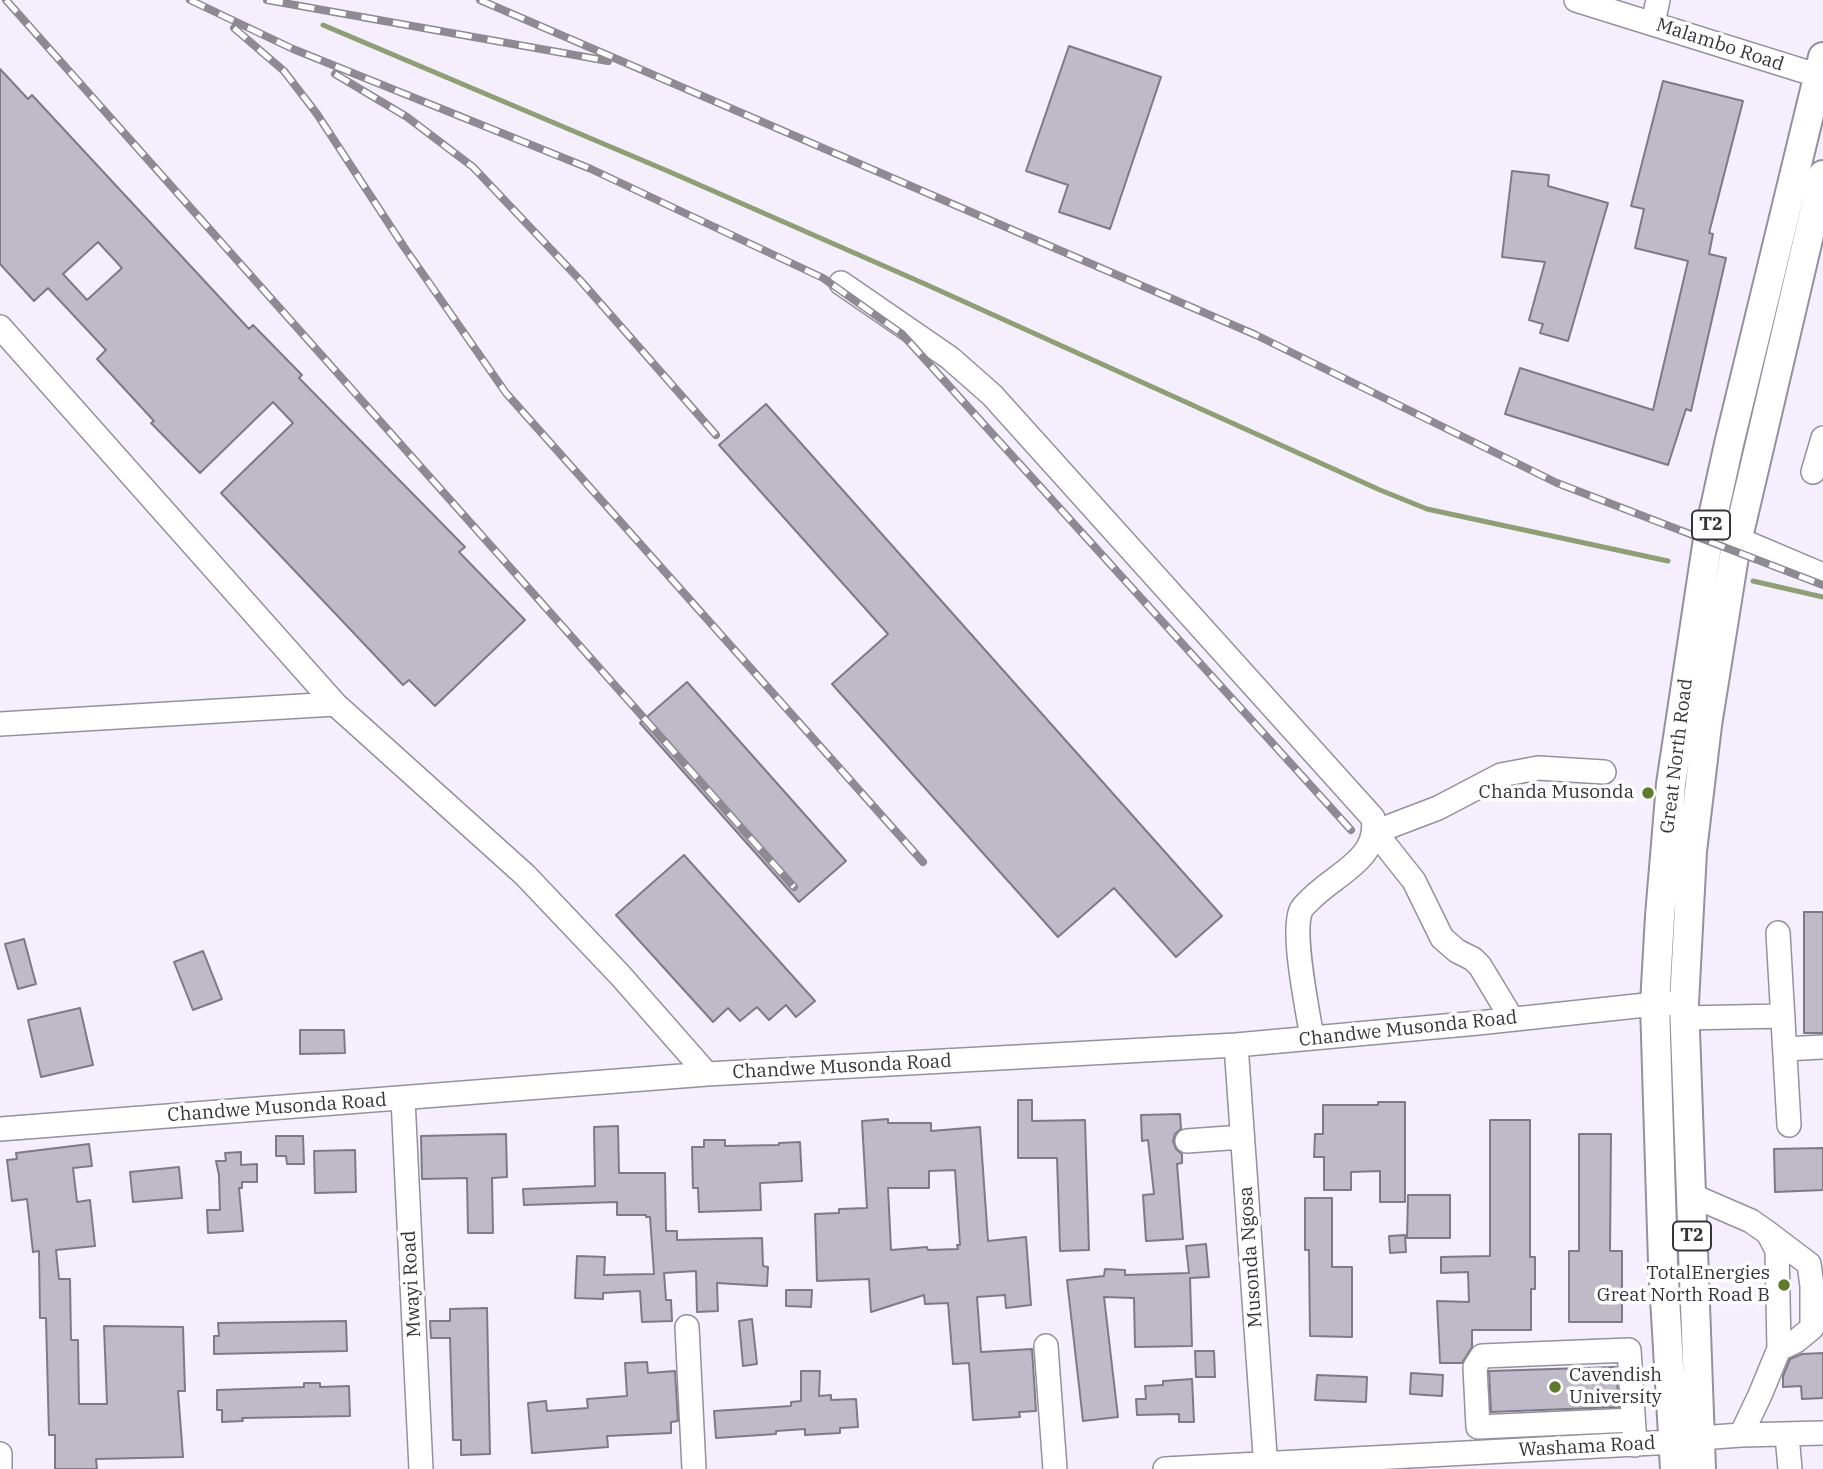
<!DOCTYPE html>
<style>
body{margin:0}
canvas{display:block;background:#f4eefd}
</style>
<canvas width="1823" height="1469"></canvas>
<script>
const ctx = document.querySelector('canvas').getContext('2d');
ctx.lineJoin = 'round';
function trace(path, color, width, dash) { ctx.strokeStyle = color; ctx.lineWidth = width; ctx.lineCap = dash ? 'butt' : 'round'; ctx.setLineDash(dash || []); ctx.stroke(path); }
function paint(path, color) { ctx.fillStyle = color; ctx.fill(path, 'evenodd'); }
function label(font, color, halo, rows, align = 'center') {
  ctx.font = font + ' "IBM Plex Serif",serif'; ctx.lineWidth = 7; ctx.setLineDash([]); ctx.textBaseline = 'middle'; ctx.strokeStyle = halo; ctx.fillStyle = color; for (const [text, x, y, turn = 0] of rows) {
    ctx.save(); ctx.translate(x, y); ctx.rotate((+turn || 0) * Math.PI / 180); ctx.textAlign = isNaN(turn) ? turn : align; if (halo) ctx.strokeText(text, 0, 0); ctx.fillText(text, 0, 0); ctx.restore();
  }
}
const stream = new Path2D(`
 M323,25L670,172L925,284L1380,490L1427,509L1668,561
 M1753,581L1823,597`);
const building = new Path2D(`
 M1069,46L1161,77L1110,229L1059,212L1068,185L1026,171Z
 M0,69L28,99L32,95L249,329L253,325L302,375L299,378L465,547L459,552L525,620L435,706L409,680L403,685L221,493L293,423L273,402L200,473L151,423L154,421L97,359L106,350L48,288L34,301L0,264ZM98,242L122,268L87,300L63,274Z
 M1663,81L1743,101L1709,233L1713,234L1709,254L1726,258L1691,411L1686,409L1668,465L1505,414L1520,368L1653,410L1688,261L1635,248L1644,209L1631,206Z
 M1512,171L1549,175L1548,186L1608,203L1568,341L1540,333L1543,324L1529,320L1545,262L1502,257Z
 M766,404L1222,916L1176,957L1114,888L1058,937L832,684L888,634L719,445Z
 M687,682L846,861L799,902L640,723Z
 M684,855L815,1001L796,1017L786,1005L769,1020L757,1007L740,1021L728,1008L713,1022L616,915Z
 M1804,912H1823V1033H1804Z
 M24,939L36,984L18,989L5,944Z
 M203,951L222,999L193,1010L174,962Z
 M80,1008L93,1065L41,1077L28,1020Z
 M300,1030H344L345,1053L300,1054Z
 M1018,1100H1032V1121L1085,1120L1089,1250L1060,1251L1057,1158H1018Z
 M1378,1102H1405V1202H1380V1171L1351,1172V1190H1324V1157H1314L1315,1134H1323V1105H1378Z
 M1180,1114L1181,1129L1175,1134L1173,1141L1176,1149L1182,1154V1163L1177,1164L1183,1239L1146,1241L1143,1195L1154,1194L1148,1140L1142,1141L1141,1115Z
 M888,1119V1123H931V1131L980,1127L988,1241L1026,1237L1031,1305L1006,1308L1005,1295L977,1297L981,1352L1032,1349L1036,1411L1019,1412L1020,1417L973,1420L969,1363L953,1364L948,1303L925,1304L924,1295L871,1312L869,1279L817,1281L815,1214L839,1213V1209L867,1208L862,1121ZM955,1170L960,1245H957L958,1249L928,1250L927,1247L891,1250L888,1188H929V1171Z
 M1490,1120H1530V1257H1535V1289H1531V1330H1472V1347L1462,1363H1440L1437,1301L1469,1302L1468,1272L1441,1273V1257L1490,1256Z
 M618,1126L619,1173H665L666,1231H677V1240L762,1238L763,1266L768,1267L767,1286L717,1283L718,1311L697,1312L696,1271L664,1273L666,1300H671L672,1321L642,1322L640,1291L603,1293V1299L575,1298L577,1256L605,1257L604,1275L654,1274L650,1217H646V1215H617V1202L524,1205L523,1189L595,1186L594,1127Z
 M506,1134L507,1177L492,1178L493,1233H468L467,1178L422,1179L421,1136Z
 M1579,1134H1611L1610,1251H1622V1322H1569V1251H1579Z
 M276,1136H303L304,1164H287L286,1156H276Z
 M704,1140H725V1146L779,1145V1143L800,1142L802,1181L760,1183L761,1210L699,1212L698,1188H693L692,1147H704Z
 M89,1144L92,1166L73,1168L77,1202L90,1200L95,1246L56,1250L59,1279H70L71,1340H78L79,1404H107L104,1326L183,1327L185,1391H178L183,1457L96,1459L97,1469H55V1435H49L46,1318H40L39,1251L33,1252L27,1199L12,1201L7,1160L17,1159L16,1153Z
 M1823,1148V1190L1775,1192L1774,1149Z
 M355,1150L356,1192L315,1193L314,1151Z
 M241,1152V1165L257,1164V1182H242V1188H239L243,1231L208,1233L207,1210H220L219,1175L216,1161H226L225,1153Z
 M179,1167L182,1198L133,1202L130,1172Z
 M1408,1195H1450V1238H1407Z
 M1305,1198H1332V1267H1352V1337L1310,1336L1309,1250H1305Z
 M1405,1235L1406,1252L1390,1253L1389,1236Z
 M1206,1244L1209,1277L1190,1278L1192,1346L1135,1347L1134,1298L1104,1297L1118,1417L1083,1421L1067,1280L1104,1276L1105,1269L1125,1270V1275L1189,1273L1186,1246Z
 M786,1290H812L811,1307L786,1306Z
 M487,1308L490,1454L461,1455V1440H453L450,1338H431L430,1321H450V1309Z
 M752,1319L757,1364L743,1366L739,1321Z
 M346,1321L347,1351L214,1354V1336H219L218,1323Z
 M1195,1351H1214L1215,1377H1196Z
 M1823,1353V1398L1802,1399L1801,1386L1783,1387V1376L1790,1359L1802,1354Z
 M647,1362L648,1373L675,1371L678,1421L671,1422V1433L607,1436L608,1447L532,1453L528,1403L546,1401L547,1411L588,1408L587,1399L627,1396L625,1363Z
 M1616,1367L1619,1407L1491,1412L1489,1371Z
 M801,1371H820L819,1396L831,1395V1400L856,1399L858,1427L840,1428V1433L805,1435V1429L776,1431V1434L716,1438L714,1411L791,1406V1402L801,1401Z
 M1411,1373L1443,1375L1442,1396L1410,1394Z
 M1317,1375L1367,1377L1366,1402L1315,1400Z
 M1192,1379L1194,1422H1179V1414L1137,1415L1136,1399H1146L1145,1386L1163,1385V1381Z
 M304,1383H320V1387L349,1386L350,1416L242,1418L243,1421L222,1422V1410H217V1390L304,1387Z`);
const minor = new Path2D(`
 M1576,0L1823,77
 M1653,23L1658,0
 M841,283L950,358L992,395L1373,818C1380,858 1337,873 1312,898C1309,901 1303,906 1301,910C1291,933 1308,1011 1312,1038
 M0,327L335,704
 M1813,472L1823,438
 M1738,539L1823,575
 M0,724L335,704L525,875L620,975L707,1074
 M1778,933L1789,1125
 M1684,1018L1783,1016
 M1512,1019L1480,966L1473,959L1457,951L1442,938L1414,881L1375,832L1438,808L1501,775L1538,768L1604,772
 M1236,1045L1266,1469
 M1785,1049L1823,1047
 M403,1099L421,1469
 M0,1129L707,1074L1236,1045L1478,1023L1655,1004L1684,1003
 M1187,1141L1242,1137
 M1691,1195L1751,1221L1768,1233L1777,1250L1779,1349L1760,1395L1741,1435
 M1768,1233L1809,1264L1812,1286V1328L1796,1341L1779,1349
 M687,1327L694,1469
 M1046,1346L1055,1469
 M1633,1420L1478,1427L1475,1367L1482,1356L1629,1350L1635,1445
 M1787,1435L1790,1469
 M1692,1453L1700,1438L1741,1435L1823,1433
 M0,1454V1469
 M1165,1469L1674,1442`);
const major = new Path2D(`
 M1675,1469L1663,1263L1655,1004L1660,916L1671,784L1708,539L1729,444L1823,57
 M1701,1469L1684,1003L1692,851L1707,725L1735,550L1823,175`);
const rail = new Path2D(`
 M6,0L794,887
 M190,0L293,49L591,169L823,278L902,334L1351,830
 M267,0L608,61
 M480,0L1256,335L1557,483L1823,585
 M234,28L284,71L317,114L404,247L506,393L923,862
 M335,74L407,117L473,167L580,280L716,435`);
const markers = [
 [1648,793,7,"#607a2d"],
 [1784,1285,7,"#607a2d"],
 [1555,1387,7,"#607a2d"]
];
const shields = [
 [1711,525,38],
 [1692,1236,38]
];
const shieldNames = [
 ["T2",1711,525],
 ["T2",1692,1236]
];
const streetNames = [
 ["Malambo Road",1720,45,18],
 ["Great North Road",1677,756,-83],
 ["Chandwe Musonda Road",1408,1029,-6],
 ["Chandwe Musonda Road",842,1067,-3],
 ["Chandwe Musonda Road",277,1108,-4],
 ["Musonda Ngosa",1251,1257,-94],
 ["Mwayi Road",412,1284,-93],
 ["Washama Road",1587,1447,-3]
];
const poiNames = [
 ["Chanda Musonda",1634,793],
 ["TotalEnergies",1770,1274],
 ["Great North Road B",1770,1296],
 ["Cavendish",1569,1376,"left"],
 ["University",1569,1398,"left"]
];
trace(stream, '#8e9e75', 5);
paint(building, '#bfbac8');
trace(building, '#7e7987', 2);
trace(minor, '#95909d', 26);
trace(major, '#95909d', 32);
trace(minor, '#fff', 23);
trace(major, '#fff', 28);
trace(rail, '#8e8a94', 8);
trace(rail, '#fff', 5, [16]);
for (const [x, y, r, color] of markers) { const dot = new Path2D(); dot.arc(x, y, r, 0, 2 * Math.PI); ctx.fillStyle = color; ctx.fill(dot); trace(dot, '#fff', 2.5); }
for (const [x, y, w] of shields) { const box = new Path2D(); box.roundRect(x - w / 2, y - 14.5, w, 29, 5); ctx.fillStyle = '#fff'; ctx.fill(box); trace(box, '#36343a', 2); }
label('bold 18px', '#36343a', null, shieldNames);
label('19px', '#36343a', '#fff', streetNames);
label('19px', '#36343a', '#fff', poiNames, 'right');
</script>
